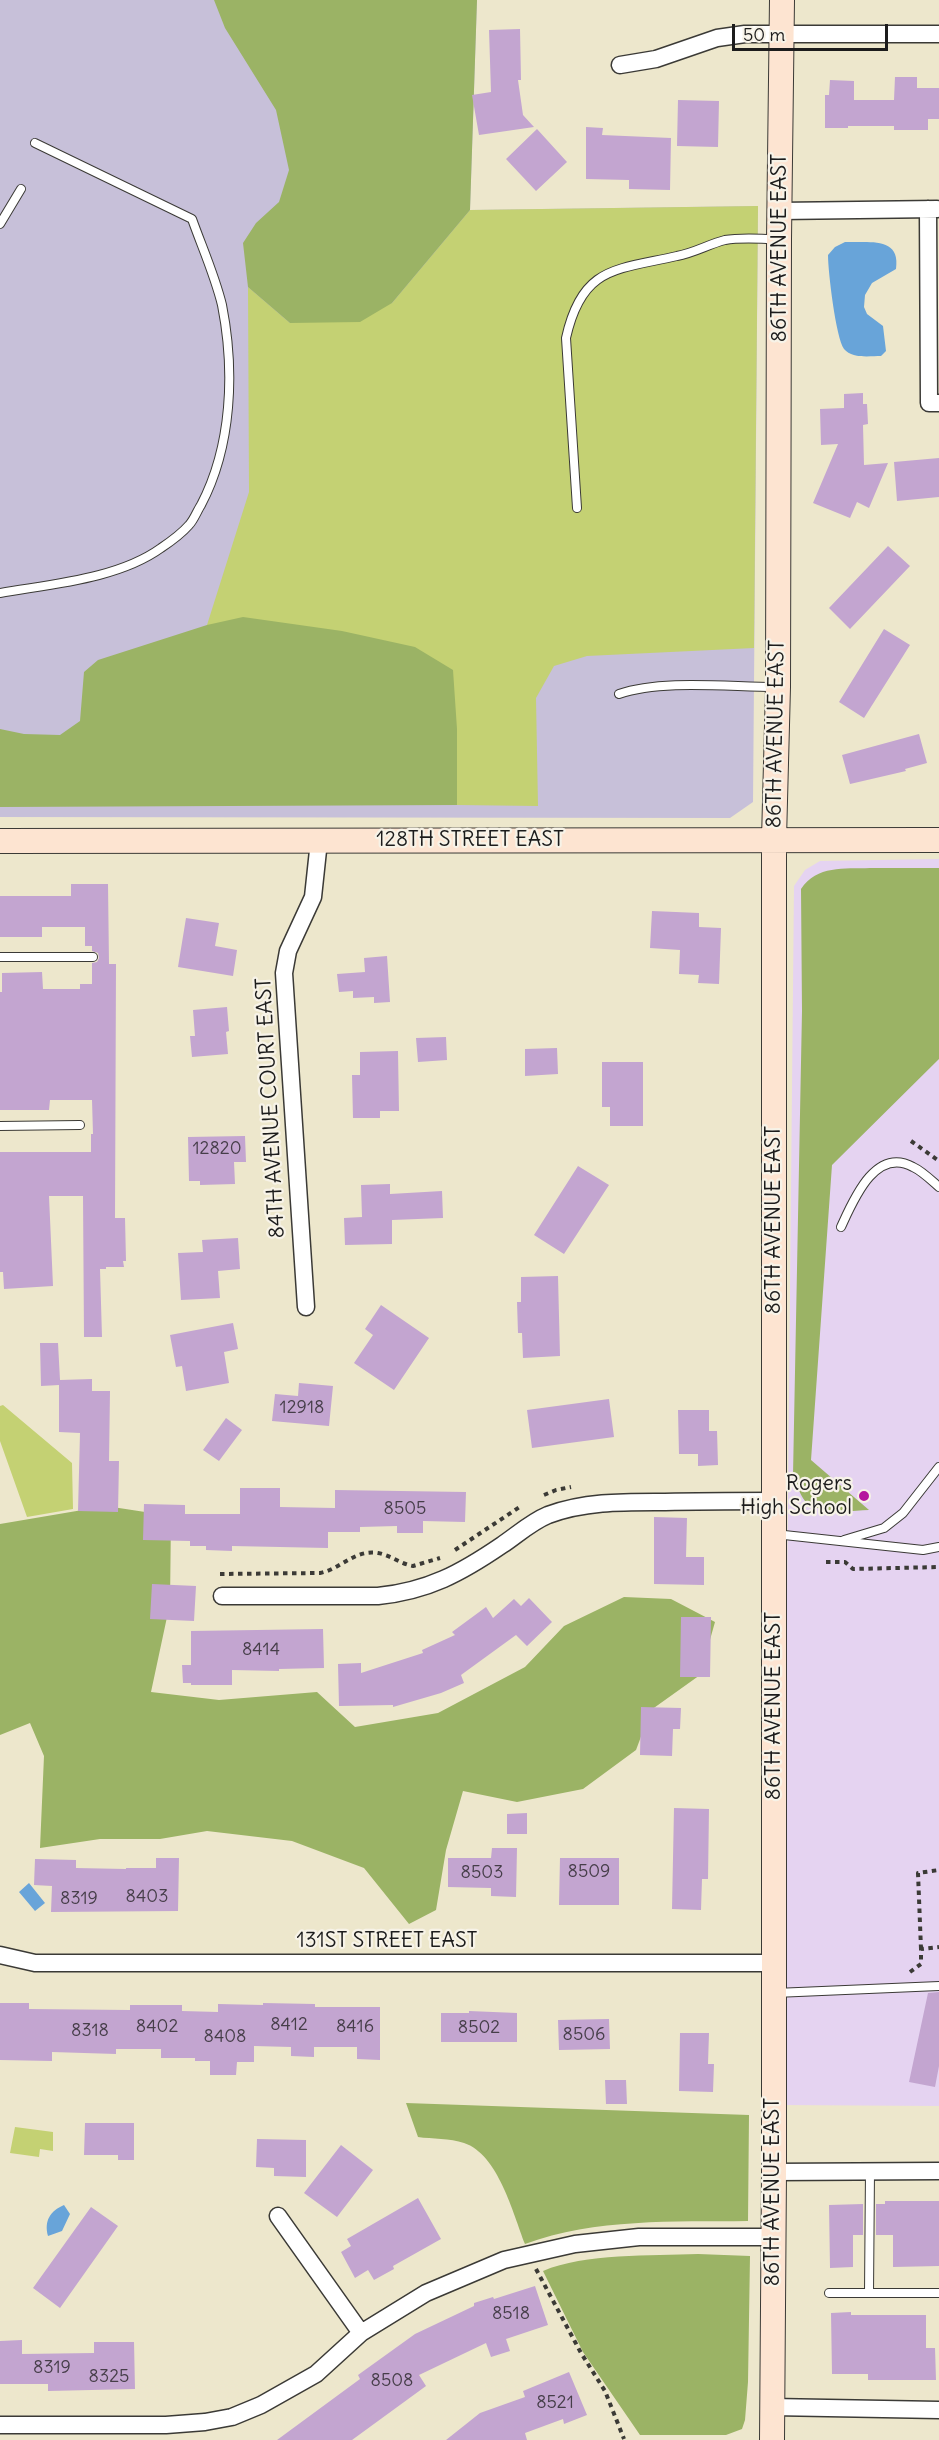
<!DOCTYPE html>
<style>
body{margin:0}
#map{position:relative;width:939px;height:2440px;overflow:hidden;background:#ede7cc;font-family:Delius,sans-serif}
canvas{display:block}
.scale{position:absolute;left:732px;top:24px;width:156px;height:27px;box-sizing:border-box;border:3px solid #1c1c1c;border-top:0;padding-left:8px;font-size:18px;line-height:21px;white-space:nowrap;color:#1c1c1c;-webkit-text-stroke:4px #f7f3e8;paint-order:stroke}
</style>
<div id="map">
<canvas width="939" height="2440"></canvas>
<div class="scale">50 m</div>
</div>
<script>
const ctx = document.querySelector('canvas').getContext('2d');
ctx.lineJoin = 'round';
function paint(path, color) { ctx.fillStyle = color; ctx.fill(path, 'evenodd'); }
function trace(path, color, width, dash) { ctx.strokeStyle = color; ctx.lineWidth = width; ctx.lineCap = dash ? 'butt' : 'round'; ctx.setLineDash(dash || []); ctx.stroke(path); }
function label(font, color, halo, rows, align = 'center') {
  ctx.font = font + ' Delius,sans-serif'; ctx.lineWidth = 4.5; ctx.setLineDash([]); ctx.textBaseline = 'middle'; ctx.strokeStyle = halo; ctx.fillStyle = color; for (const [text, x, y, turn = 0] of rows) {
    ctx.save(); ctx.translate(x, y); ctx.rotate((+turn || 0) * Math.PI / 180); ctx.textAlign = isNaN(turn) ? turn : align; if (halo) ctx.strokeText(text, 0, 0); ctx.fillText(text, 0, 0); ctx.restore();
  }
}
const built = new Path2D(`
 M939,859V2106L782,2105L794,886L805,870L820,861Z`);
const industrial = new Path2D(`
 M0,0H477L470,210L758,206L753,802L730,818L0,817Z`);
const green = new Path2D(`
 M758,206L754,648L587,656L554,666L536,698L538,806L457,805V729L207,625L249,492L248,287L290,323L392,303L470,210Z
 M3,1405L72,1463L73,1509L27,1517L0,1441V1406Z
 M15,2127L53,2132V2151L40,2149L39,2157L10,2153Z`);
const forest = new Path2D(`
 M214,0H477L470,210L392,303L360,322L290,323L248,287L243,243L256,223L279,202L289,170L276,110L225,28Z
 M243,617L342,631L415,647L453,670L457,729V805L0,807V729L24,734L60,735L80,721L84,672L98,660L207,625Z
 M870,868H939V1059L832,1165L811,1460L869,1510C850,1511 821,1515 805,1501C800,1495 796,1483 793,1475L802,1011L801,889C817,865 844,869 870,868Z
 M106,1506L171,1516L170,1603L151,1692L219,1700L317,1692L355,1727L438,1713L525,1667L564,1626L624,1597L671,1599L715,1622L700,1675L651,1710L636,1750L583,1789L517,1802L463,1791L446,1850L436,1910L409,1924L364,1868L292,1841L207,1831L160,1839H100L40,1848L44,1756L30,1723L0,1735V1524Z
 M406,2103L749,2115L748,2221C673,2222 596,2218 525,2244C513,2213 498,2154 464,2143C450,2138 432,2139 418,2137Z
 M698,2254L750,2256L748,2382L745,2420L742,2429L726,2435H640L583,2352L543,2271C585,2253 651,2256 698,2254Z`);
const water = new Path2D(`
 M845,242C868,243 901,236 896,269L872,283L865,295L864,307L867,314L883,326L886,351L881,356C870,356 852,359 844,349C836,338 828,272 828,255L835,247Z
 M29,1883L45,1903L35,1911L19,1892Z
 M64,2205L70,2214L62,2231L48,2236C44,2221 50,2211 64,2205Z`);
const building = new Path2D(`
 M520,29L521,80H518L523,115L534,127L479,135L472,95L491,92L489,30Z
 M895,77H917V88H939V119H928V130H894V126H848V128H825V95H829L830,80L854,81V100H894Z
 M678,100L719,101L718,147L677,146Z
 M586,127L603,128L602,135L671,138L670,190L629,189V180L586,179Z
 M537,129L567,162L536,191L506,159Z
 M863,393V404H867L868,424L863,425L864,465L888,463L869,508L857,502L850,518L813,503L838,444L821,445L820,409L844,408V394Z
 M939,458V497L897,501L894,462Z
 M888,546L910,566L850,629L829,608Z
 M884,629L910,645L864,718L839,702Z
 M919,734L927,763L905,769L906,771L850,784L842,755Z
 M71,884H108L109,964H116L115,1218H125L126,1261H123L124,1267H106V1269H100L102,1337H84L83,1196H49L53,1286L4,1289L3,1272H0V1152H91V1134H93L92,1100H50L49,1110H0V992H2V973L42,972L43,989H80V984H92V963L97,962L99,958L98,953L92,951V946H85V927H42V937H0V896H71Z
 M652,911L699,913V927L721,928L719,984L698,983L699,975L679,974L680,950L650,948Z
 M186,918L219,923L215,946L237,950L233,976L178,967Z
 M387,956L390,1002L374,1003V997L353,998V991L339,992L337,974L365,972L364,958Z
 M227,1007L229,1031L226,1032L228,1054L192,1057L190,1036H195L193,1010Z
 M446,1037L447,1060L418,1062L416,1038Z
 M557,1048L558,1074L525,1076V1049Z
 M398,1051L399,1111H380V1118H353L352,1075H360V1052Z
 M602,1062H643V1126H610V1107H602Z
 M245,1136L246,1162H234L235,1184L200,1185V1181H189L188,1137Z
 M578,1166L609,1185L564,1254L534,1235Z
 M390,1184V1194L442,1191L443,1218L392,1220V1244L345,1245L344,1218L362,1217L361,1185Z
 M238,1238L240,1269L218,1271L220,1298L181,1300L178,1253L203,1252L202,1240Z
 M558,1276L560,1356L523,1358L522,1333H518L517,1302H521V1277Z
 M381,1305L429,1338L394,1390L354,1363L373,1335L365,1329Z
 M233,1323L238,1349L224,1352L229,1383L186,1391L182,1366L176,1367L170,1335Z
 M40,1343H58L60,1380L92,1379V1391H110L109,1461H119L118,1512L78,1511L80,1433L59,1432V1385L41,1386Z
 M299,1383L333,1386L329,1426L272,1421L275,1394L298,1396Z
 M609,1399L614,1437L532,1448L527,1410Z
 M678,1410H709V1431H717L718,1465L698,1466V1454H679Z
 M226,1418L242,1430L219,1461L203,1450Z
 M240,1488H280V1507L335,1508V1490L466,1492L465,1522L423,1521V1533H397V1526L360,1527V1532H328V1548L232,1546V1551L206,1550V1546H190V1541L143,1540L144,1504L185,1505V1514H240Z
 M654,1517L687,1518L686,1557H704V1585L654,1584Z
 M152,1584L196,1586L194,1621L150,1619Z
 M529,1598L552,1622L527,1646L516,1635L461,1675L464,1683L441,1693L393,1707V1705L339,1706L338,1664L361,1663V1673L423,1653L422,1650L455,1635L452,1632L486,1607L493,1618L514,1599L521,1606Z
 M681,1617H711L710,1677H680Z
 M323,1629L324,1668L279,1669V1671L232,1670V1685H191V1683H183L182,1665H191V1631Z
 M641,1707L681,1708L680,1729H673L672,1756L640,1755Z
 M674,1808L709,1809L708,1879H702L701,1910L672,1909Z
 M527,1813V1834H507V1814Z
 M492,1848H517L516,1897L491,1896V1888L448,1887V1858H491Z
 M156,1858H179L178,1911L51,1912L52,1886L34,1885L35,1859L76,1860V1868L126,1869V1868H156Z
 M560,1858H619V1905H559Z
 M939,1992V2066L935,2087L909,2082L928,1993Z
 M0,2003H29V2009L130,2010V2005H182V2011L218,2012V2004L263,2005V2003L315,2004V2007H380V2060L357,2059V2047H314V2057L291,2056V2047L254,2046V2062H237L236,2075H210V2061H195V2058H161V2049H116V2054L52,2052V2061L0,2060Z
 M469,2011L517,2013V2042H441V2013H469Z
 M609,2019L610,2049L559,2050L558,2020Z
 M680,2033H709L708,2064H714L713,2092L679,2091Z
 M605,2080H626L627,2104H606Z
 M85,2123H134V2160H118V2155H84Z
 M257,2139L306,2140V2177L274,2176V2168L256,2167Z
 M341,2145L373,2170L337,2217L304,2193Z
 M418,2198L441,2239L393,2266L394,2269L374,2280L368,2270L355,2278L341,2252L351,2246L347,2239Z
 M885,2201H939V2266L893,2267V2235H876V2204H885Z
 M863,2204V2235H853V2267L830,2268L829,2205Z
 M91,2207L118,2226L60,2308L33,2288Z
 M535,2286L548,2325L506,2339L510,2351L491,2357L486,2343L419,2375L426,2386L352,2440H277L360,2379L358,2375L415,2334L474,2306V2303L493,2297L494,2299Z
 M851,2312V2315H926V2348H935L936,2380H868V2374H832L831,2313Z
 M22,2340V2354L94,2353V2342H134L135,2389L48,2391V2384H0V2341Z
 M569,2372L587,2415L564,2424L563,2419L525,2433L527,2440H446L480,2413L525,2397L523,2391Z`);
const path = new Path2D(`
 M911,1141L939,1161
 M544,1495L556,1490L571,1487
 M455,1550L521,1506
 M826,1562H845L853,1569L939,1567
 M220,1574L320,1573C341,1569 355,1549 378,1553C390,1555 401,1564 413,1566L440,1558
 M921,1949L918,1873L939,1870
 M910,1972L921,1964V1949L939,1947
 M536,2269L581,2353L605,2391L624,2439`);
const lane = new Path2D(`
 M0,224L21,189
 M577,508L566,338C582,266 616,270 677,256C694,253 709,244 725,240C741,237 760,239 776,239
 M0,593C51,584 118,579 161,548C170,542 182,533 189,525C194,520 197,511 201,505C232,446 235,371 222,305C215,276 202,247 192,219L35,143
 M619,694C662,679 729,687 775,687
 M0,957H93
 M0,1126L80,1125
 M841,1227C853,1201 875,1146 913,1167C922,1171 931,1180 939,1187
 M775,1534L923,1550L939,1547
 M844,1540L884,1528L903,1513L939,1467
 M775,1993L939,1986
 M829,2293H939
 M869,2293L870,2171`);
const street = new Path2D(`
 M620,65L656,59L717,38L745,34H939
 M928,209L929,403H939
 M779,211L937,209
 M306,1307L284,973L288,951L313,897L319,841
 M222,1596H378C428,1591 461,1573 502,1545C517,1535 531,1522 548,1515C586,1501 625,1502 665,1502C701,1501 738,1501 774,1501
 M0,1955L35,1963H774
 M774,2172L939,2171
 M278,2216L361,2333
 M772,2407L939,2410
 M0,2425H166L205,2422L232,2417L261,2405L316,2374L361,2333L426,2293L504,2260L575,2244L639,2237H773`);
const secondary = new Path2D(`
 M0,841L939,840
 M772,2440L774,2172V839L778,687L779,239L782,0`);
const markers = [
 [864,1496,6,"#b5179e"]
];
const numberNames = [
 ["12820",217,1149],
 ["12918",302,1408],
 ["8505",405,1509],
 ["8414",261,1650],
 ["8509",589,1872],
 ["8503",482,1873],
 ["8403",147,1897],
 ["8319",79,1899],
 ["8412",289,2025],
 ["8402",157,2027],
 ["8416",355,2027],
 ["8502",479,2028],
 ["8318",90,2031],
 ["8506",584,2035],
 ["8408",225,2037],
 ["8518",511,2314],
 ["8319",52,2368],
 ["8325",109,2377],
 ["8508",392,2381],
 ["8521",555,2403]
];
const streetNames = [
 ["86TH AVENUE EAST",780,248,-90],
 ["86TH AVENUE EAST",776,734,-89],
 ["128TH STREET EAST",470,840],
 ["84TH AVENUE COURT EAST",271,1108,-93],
 ["86TH AVENUE EAST",774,1220,-90],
 ["86TH AVENUE EAST",774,1706,-90],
 ["131ST STREET EAST",387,1941],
 ["86TH AVENUE EAST",773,2192,-90]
];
const poiNames = [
 ["Rogers",852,1484],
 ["High School",852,1508]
];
paint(built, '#e5d3f1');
paint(industrial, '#c7c0d9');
paint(green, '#c4d173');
paint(forest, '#9bb365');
paint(water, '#68a4d9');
paint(building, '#c3a5d0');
trace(lane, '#3b3a36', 10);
trace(street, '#3b3a36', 19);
trace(secondary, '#3b3a36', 26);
trace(path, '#3b3a36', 4, [4.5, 4.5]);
trace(lane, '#fff', 8);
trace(street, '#fff', 16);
trace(secondary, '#fde4d1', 24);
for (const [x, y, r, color] of markers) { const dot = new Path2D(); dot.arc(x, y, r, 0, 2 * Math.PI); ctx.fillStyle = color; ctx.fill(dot); trace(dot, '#f7f3e8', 2); }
label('18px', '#463e49', null, numberNames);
label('21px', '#1c1c1c', '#f7f3e8', streetNames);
label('21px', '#1c1c1c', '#f7f3e8', poiNames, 'right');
</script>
